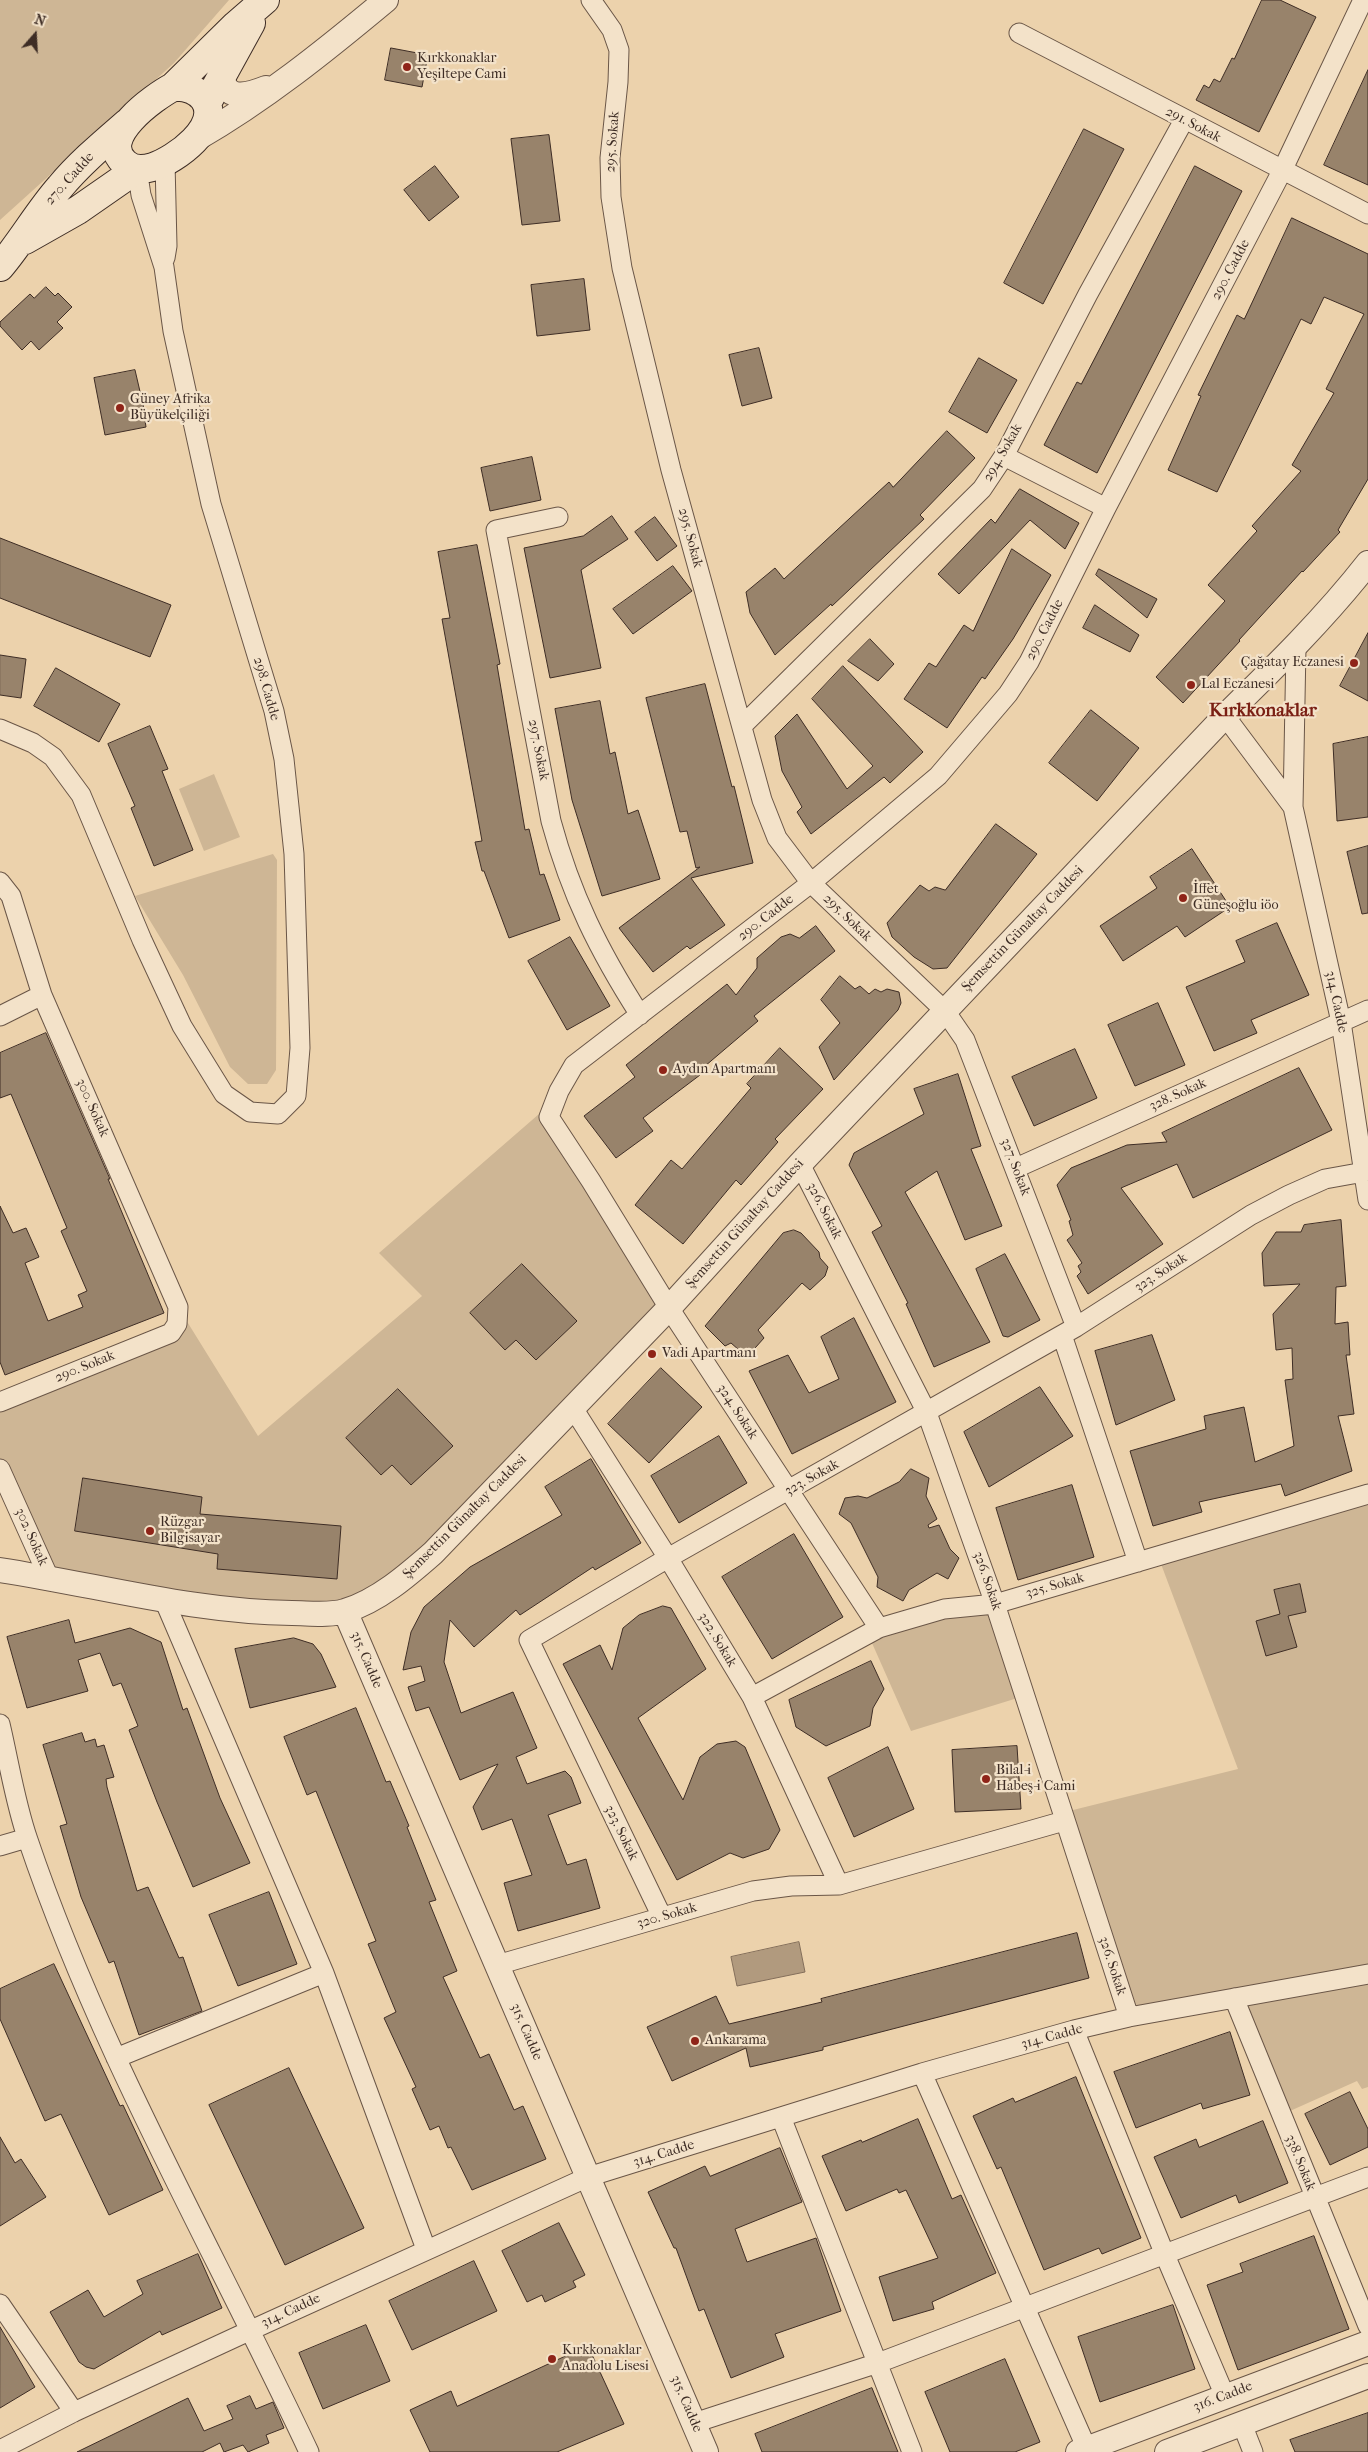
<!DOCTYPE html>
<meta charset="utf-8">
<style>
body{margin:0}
#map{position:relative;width:1368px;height:2452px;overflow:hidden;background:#ecd2ac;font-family:"IM FELL French Canon",serif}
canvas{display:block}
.north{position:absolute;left:10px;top:10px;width:50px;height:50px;-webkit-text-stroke:4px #f3e2c9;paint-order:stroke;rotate:19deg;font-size:14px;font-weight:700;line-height:20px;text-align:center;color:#3e2d25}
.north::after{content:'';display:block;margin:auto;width:18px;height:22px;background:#3e2d25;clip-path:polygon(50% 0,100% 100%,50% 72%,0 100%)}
</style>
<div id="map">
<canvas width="1368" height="2452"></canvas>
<div class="north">N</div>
</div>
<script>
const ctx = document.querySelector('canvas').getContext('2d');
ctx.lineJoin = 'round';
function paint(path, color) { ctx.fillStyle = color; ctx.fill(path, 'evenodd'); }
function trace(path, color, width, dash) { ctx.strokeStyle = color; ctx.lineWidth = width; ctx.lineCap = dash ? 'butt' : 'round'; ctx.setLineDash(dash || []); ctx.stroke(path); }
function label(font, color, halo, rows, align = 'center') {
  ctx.font = font + ' "IM FELL French Canon",serif'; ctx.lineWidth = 4.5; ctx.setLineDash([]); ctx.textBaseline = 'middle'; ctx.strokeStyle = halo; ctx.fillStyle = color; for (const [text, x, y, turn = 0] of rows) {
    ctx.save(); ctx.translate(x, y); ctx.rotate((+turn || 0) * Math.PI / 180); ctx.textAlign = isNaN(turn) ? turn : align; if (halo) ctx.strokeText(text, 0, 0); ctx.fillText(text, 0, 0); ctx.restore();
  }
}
const green = new Path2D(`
 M0,0H229L174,63L0,220Z
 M214,774L240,837L204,851L179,789Z
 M273,854L277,860L276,1070L267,1084H248L230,1067L183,975L135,896Z
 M539,1114L549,1117L669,1308L433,1553L345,1611L49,1578L0,1469V1402L171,1333L178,1307L258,1436L422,1296L379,1253Z
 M1368,1494V2087L1362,2089L1357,2081L1281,2115L1234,1998L1129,2017L1061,1813L1238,1769L1158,1556Z
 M995,1604L1024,1696L911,1731L868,1634Z`);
const water = new Path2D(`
 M799,1942L805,1972L737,1986L731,1957Z`);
const building = new Path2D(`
 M1262,0H1280L1316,17L1259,132L1196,100L1204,85L1209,88L1214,79L1220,82L1232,58L1234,59Z
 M391,48L428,55L422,87L385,80Z
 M1368,70V185L1324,165Z
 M1084,129L1124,149L1043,304L1004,283Z
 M549,135L560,221L522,225L511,139Z
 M435,166L459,197L429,221L404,190Z
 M1195,166L1242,191L1097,473L1044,445L1077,382L1081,384Z
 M1292,218L1368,254V479L1338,530L1340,532L1303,572L1302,571L1239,640L1240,641L1183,703L1156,677L1225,601L1208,585L1257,531L1252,526L1301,471L1292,465L1334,393L1326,389L1364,314L1324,297L1311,324L1301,319L1217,492L1168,470L1201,396L1198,395L1237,315L1244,319Z
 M584,279L590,330L537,336L531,285Z
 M46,287L55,296L58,293L72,307L57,322L63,328L39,350L31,341L22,350L0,326V322L30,294L34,298Z
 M759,348L772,398L742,406L729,355Z
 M979,358L1017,380L987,433L949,412Z
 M135,370L145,413L144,414L146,427L105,435L94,378Z
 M947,431L975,458L920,515L924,519L832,606L831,604L775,655L750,613L746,592L775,568L784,579L889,482L893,487Z
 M532,457L541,500L490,511L481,468Z
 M1020,489L1079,523L1065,549L1030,520L959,594L938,574L991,519L995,523Z
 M612,516L628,539L581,570L601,668L550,678L524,548L583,536Z
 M655,517L677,546L657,561L635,532Z
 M0,538L171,605L150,657L0,598Z
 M477,545L500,664L497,665L525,830L529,829L540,875L544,874L560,920L509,938L484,871H482L475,842L482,841L442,619L450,618L438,552Z
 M1012,549L1051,575L1013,639L985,679L982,677L947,728L904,699L929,663L936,667L964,625L973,631Z
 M673,566L692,591L633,634L613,609Z
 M1099,569L1157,599L1147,618L1096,575Z
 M1095,605L1139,635L1130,652L1083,628Z
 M1368,633V701L1340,686Z
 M870,639L894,664L878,681L848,661Z
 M0,655L26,659L21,698L0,695Z
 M843,666L923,752L890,783L884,777L811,834L797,812L802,807L782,771L775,736L797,714L847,789L873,766L812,699Z
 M56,668L120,704L99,742L34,706Z
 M705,684L732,787L734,786L753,863L691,878L725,925L690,949L687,946L653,972L619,928L700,867L696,868L687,831L680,832L646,698Z
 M600,701L610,754L615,752L628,814L638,810L660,879L602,896L572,800L555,709Z
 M1091,710L1139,748L1097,801L1049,763Z
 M150,726L168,769L162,771L193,850L154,866L131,808L135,806L108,744Z
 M1368,737V817L1337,821L1333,744Z
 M996,824L1037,854L947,968L933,969L914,957L892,937L887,923L920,885L929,891L935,887L945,890Z
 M1368,846V913L1362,914L1347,852Z
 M1192,849L1230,907L1185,937L1177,926L1123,961L1100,926L1157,888L1150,877Z
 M1277,923L1309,995L1251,1020L1257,1033L1214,1051L1186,987L1245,962L1236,941Z
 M816,926L835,951L754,1016L758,1021L698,1072L700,1075L643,1118L653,1131L616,1158L584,1116L635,1077L626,1065L727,984L736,995L757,968V958L781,937L790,934L799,938Z
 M570,937L610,1006L567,1030L528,961Z
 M840,976L855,989L860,986L869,994L875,989L881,992L887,989L899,992L901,1003L898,1010L834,1080L819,1047L840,1023L821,1000Z
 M1158,1003L1185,1065L1135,1086L1108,1025Z
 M46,1033L110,1179H108L164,1313L5,1375L0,1362V1206L13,1233L26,1228L39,1257L25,1263L48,1321L83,1307L78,1295L87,1291L61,1231L67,1228L11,1094L0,1098V1053Z
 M780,1048L823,1089L775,1139L778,1142L741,1185L736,1180L683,1244L635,1205L671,1160L682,1169L751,1088L747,1084Z
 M1075,1049L1097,1098L1034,1126L1012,1077Z
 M1299,1068L1332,1130L1193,1198L1177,1164L1121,1188L1163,1244L1088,1294L1077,1276L1081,1272L1078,1266L1082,1263L1067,1240L1073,1235L1069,1221L1071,1220L1057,1185L1071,1168L1127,1145L1167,1142L1162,1133Z
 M958,1074L981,1146L971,1149L1002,1226L965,1240L937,1171L905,1192L990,1342L934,1367L906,1304L908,1303L872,1232L882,1226L849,1165L854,1153L924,1114L914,1089Z
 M1341,1220L1346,1286L1336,1287L1335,1324L1348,1322L1350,1355H1346L1354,1414L1338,1416L1352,1471L1285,1496L1281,1484L1199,1502L1202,1512L1153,1526L1130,1451L1206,1429L1204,1416L1244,1407L1255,1462L1294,1446L1285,1380L1293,1379L1292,1348L1276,1350L1273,1314L1300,1284L1264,1286L1262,1253L1276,1232H1301L1304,1225Z
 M794,1230L801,1233L819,1252L820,1258L828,1267L825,1276L810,1290L802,1283L758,1330L764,1338L747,1357L731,1343L725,1346L705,1326L783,1233Z
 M1005,1254L1040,1320L1008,1337L1003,1336L976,1269Z
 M522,1264L577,1321L536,1360L516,1340L505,1350L470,1313Z
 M854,1318L896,1402L792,1454L749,1371L788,1355L809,1393L839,1379L821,1337Z
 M1152,1335L1175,1400L1116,1425L1095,1351Z
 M661,1368L702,1407L649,1463L608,1424Z
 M1040,1387L1073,1436L989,1487L964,1432Z
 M398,1389L453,1446L411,1485L392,1465L381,1475L346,1438Z
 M719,1436L747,1483L679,1523L651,1476Z
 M591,1459L641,1543L595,1570L593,1567L520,1615L516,1610L474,1647L450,1620L444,1662L461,1713L513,1692L537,1748L516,1757L527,1784L565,1771L571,1777L581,1803L548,1815L567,1865L586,1859L600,1908L518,1931L504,1883L532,1875L512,1819L482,1830L473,1807L498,1764L460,1780L429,1707L416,1711L408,1687L425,1681L421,1666L403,1670L411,1632L424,1607L470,1567L562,1515L545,1487Z
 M911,1469L929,1478L926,1496L937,1519L928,1525L929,1528L939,1525L950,1549L959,1558L948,1579L937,1573L909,1590L903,1601L877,1587L878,1577L851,1523L839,1514L845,1498L858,1496L867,1498L899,1482Z
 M83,1478L202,1497L200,1514L341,1526L337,1579L217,1569L218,1554L75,1531Z
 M1072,1485L1094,1557L1018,1580L996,1508Z
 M794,1534L843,1617L772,1659L722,1577Z
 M1300,1584L1306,1612L1288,1616L1297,1647L1266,1656L1256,1621L1280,1614L1274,1590Z
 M663,1606L671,1608L706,1669L638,1718L683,1800L700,1757L717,1744L736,1741L745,1747L780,1830L769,1849L743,1858L730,1853L677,1880L563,1664L600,1645L612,1670L623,1628L639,1615Z
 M69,1620L75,1643L130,1628L161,1642L183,1710L187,1708L220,1798L250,1863L193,1887L157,1802L129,1730L138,1726L121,1683L113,1686L100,1653L78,1660L88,1691L27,1708L7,1637Z
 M294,1638L313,1644L321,1654L336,1687L250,1708L235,1649Z
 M871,1661L884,1689L873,1708L870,1726L826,1746L796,1727L789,1700Z
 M356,1708L386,1782L390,1781L409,1826L407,1827L436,1900L429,1902L457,1971L443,1977L480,2058L489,2054L514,2110L523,2106L546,2159L472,2190L451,2147L448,2148L439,2126L430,2130L412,2089L416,2087L384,2018L396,2012L368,1944L376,1941L316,1791L307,1795L284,1737Z
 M82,1733L85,1742L95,1739L97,1747L104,1745L114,1777L106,1779L107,1787L137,1891L148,1887L179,1958L183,1957L202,2011L139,2035L114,1961L109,1963L81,1897L60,1826L67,1824L43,1745Z
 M1017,1746L1021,1809L955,1812L952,1750Z
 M888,1747L914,1809L854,1837L828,1778Z
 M269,1892L297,1964L238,1986L209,1915Z
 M1077,1933L1089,1978L823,2047V2050L750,2067L746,2048L672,2081L647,2027L716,1996L729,2024L822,2002L821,1999Z
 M54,1964L120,2106L123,2105L163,2190L109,2215L61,2114L45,2121L0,2019V1989Z
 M1230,2032L1250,2095L1203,2109L1201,2103L1136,2128L1114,2072Z
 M289,2068L364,2228L285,2265L209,2105Z
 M1076,2077L1141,2238L1102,2254L1099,2248L1044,2270L1001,2167L997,2169L973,2116L1013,2098L1015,2102Z
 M1350,2092L1368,2129V2147L1330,2165L1305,2114Z
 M918,2119L952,2199L961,2195L996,2273L932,2302L934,2309L893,2321L879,2277L938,2258L906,2190L899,2193L897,2189L846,2211L822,2156L861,2140L862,2142Z
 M1263,2121L1288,2183L1239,2203L1236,2195L1181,2218L1154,2157L1196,2139L1199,2147Z
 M0,2137L15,2163L21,2159L46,2197L0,2226Z
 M780,2148L802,2202L735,2229L747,2262L816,2238L841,2311L775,2334L784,2357L731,2378L704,2309L699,2311L676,2248H674L648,2192L705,2166L710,2176Z
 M559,2223L585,2275L573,2281L576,2287L545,2302L542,2295L527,2302L502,2251Z
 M1314,2236L1349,2329L1238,2370L1207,2285L1243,2272L1240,2264Z
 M198,2254L222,2308L162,2335L160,2331L94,2369L86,2367L79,2362L50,2312L88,2290L104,2317L143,2294L137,2281Z
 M474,2261L497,2311L412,2350L389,2301Z
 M1173,2305L1195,2369L1100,2402L1078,2337Z
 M366,2325L390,2381L323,2409L299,2353Z
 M0,2327L35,2387L0,2408Z
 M588,2346L624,2424L557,2452H430L410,2410L451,2391L457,2406Z
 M1005,2359L1040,2442L1015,2452H950L925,2392Z
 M872,2388L898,2452H762L755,2434Z
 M250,2396L256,2409L273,2402L284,2428L266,2435L269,2443L248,2452L243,2445L224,2452L220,2443L202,2452H77L188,2398L204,2431L233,2419L227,2406Z
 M1368,2413V2452H1295L1290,2440Z`);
const minor = new Path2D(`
 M591,0L612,30L619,50L618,82L610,158L611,197L622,268L671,470L762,800L777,838L811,883L945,1011L965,1040L1076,1327
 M1019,33L1368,214
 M165,162L167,246L165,258
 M1004,456L1106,508
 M558,517L496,530L551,821C571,895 599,951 640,1015
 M1296,647L1293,807L1341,1022L1368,1200
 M1225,716L1293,807
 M742,726L982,489L1004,456L1088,294L1184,120
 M0,729L33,743L53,757L81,795L142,940L182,1026L224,1094L250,1112L278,1114L296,1096L300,1048L294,854L284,759L274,711L211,504L173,331L164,267L141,195L137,169
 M0,882L11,896L42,995L178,1307L177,1324L171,1333L0,1402
 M0,1016L42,995
 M800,1164L927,1413L995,1604L1129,2017
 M1016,1168L1368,1010
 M1062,1335L1138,1562
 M573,1408L668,1558L752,1697L839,1885
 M0,1469L49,1578
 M165,1602L324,1973L426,2249
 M879,1628L669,1308L591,1181L549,1117L559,1091L574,1065L811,883L938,776L1008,694L1029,662L1106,508L1282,171L1363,0
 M752,1697L879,1628L944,1609L995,1604L1368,1494
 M0,1724C9,1762 15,1803 28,1840C100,2053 214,2249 309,2452
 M0,1846L27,1838
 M662,1917L529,1640L668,1558L1076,1327L1251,1215L1289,1195L1325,1179L1364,1172
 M497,1965L753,1891L791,1886L839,1885L1064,1821
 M1234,1998L1368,2326
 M1074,2030L1165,2255L1225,2396
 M116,2058L324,1973
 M922,2073L1087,2449
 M781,2117L912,2452
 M0,2304L74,2412
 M694,2423L878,2363L1368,2177
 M1242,2424L1253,2452
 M0,2450L74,2412L249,2331L588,2177L922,2073L1074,2030L1129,2017L1368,1974`);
const tertiary = new Path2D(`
 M222,73C224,102 246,96 266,88
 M196,139C264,100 326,50 386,0
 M0,1570C98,1585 193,1612 292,1613C308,1613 330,1616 345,1611C378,1601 408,1575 433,1553L669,1308L800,1164L1225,716C1275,667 1325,618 1368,563
 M345,1611L706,2452
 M1078,2452L1368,2343
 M1167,2452L1368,2376`);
const secondary = new Path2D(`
 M173,87C185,86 196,89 204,99C223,126 175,160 153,167C143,170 133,171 125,163C96,138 154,97 173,87Z
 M173,87L236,25L265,0
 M207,103L251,23
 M25,240L78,210L137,169
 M0,267C22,241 38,212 60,187C80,163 104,143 127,123`);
const markers = [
 [407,67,5,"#8f2418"],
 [120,408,5,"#8f2418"],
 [1354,663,5,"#8f2418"],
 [1191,685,5,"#8f2418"],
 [1183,898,5,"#8f2418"],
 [663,1070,5,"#8f2418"],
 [652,1354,5,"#8f2418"],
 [150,1531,5,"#8f2418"],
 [986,1779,5,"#8f2418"],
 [695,2041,5,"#8f2418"],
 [552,2359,5,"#8f2418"]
];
const poiNames = [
 ["Kırkkonaklar",417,59],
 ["Yeşiltepe Cami",417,75],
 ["Güney Afrika",130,400],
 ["Büyükelçiliği",130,416],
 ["Çağatay Eczanesi",1344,663,"right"],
 ["Lal Eczanesi",1201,685],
 ["İffet",1193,890],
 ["Güneşoğlu iöo",1193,906],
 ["Aydın Apartmanı",673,1070],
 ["Vadi Apartmanı",662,1354],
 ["Rüzgar",160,1523],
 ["Bilgisayar",160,1539],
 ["Bilal-i",996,1771],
 ["Habeş-i Cami",996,1787],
 ["Ankarama",705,2041],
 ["Kırkkonaklar",562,2351],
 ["Anadolu Lisesi",562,2367]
];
const streetNames = [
 ["291. Sokak",1193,125,28],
 ["295. Sokak",613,142,-86],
 ["270. Cadde",70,179,-48],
 ["290. Cadde",1231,270,-62],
 ["294. Sokak",1003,453,-60],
 ["295. Sokak",690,538,75],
 ["290. Cadde",1045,630,-63],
 ["298. Cadde",266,689,74],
 ["297. Sokak",538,750,79],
 ["290. Cadde",766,918,-38],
 ["295. Sokak",847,918,44],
 ["Şemsettin Günaltay Caddesi",1023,929,-46],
 ["314. Cadde",1336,1002,78],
 ["328. Sokak",1178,1095,-24],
 ["300. Sokak",92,1108,66],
 ["327. Sokak",1015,1167,69],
 ["326. Sokak",824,1211,63],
 ["Şemsettin Günaltay Caddesi",745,1224,-48],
 ["323. Sokak",1161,1273,-33],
 ["290. Sokak",85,1367,-22],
 ["324. Sokak",737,1412,57],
 ["323. Sokak",812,1478,-29],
 ["Şemsettin Günaltay Caddesi",465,1517,-45],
 ["302. Sokak",31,1537,66],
 ["326. Sokak",987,1581,71],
 ["325. Sokak",1055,1586,-16],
 ["322. Sokak",717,1640,59],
 ["315. Cadde",366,1660,67],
 ["323. Sokak",621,1833,64],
 ["320. Sokak",667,1916,-16],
 ["326. Sokak",1112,1966,72],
 ["315. Cadde",526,2032,67],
 ["314. Cadde",1052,2037,-15],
 ["314. Cadde",664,2154,-17],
 ["338. Sokak",1300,2163,68],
 ["314. Cadde",291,2311,-25],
 ["316. Cadde",1223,2397,-21],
 ["315. Cadde",686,2404,67]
];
const districtNames = [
 ["Kırkkonaklar",1263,711]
];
paint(green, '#ceb695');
paint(water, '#b19a7e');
trace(water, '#836e5a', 1);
paint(building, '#98836b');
trace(building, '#3e2d25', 1);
trace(minor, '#6a5647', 21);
trace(tertiary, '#6a5647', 26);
trace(secondary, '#3e2d25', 30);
trace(minor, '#f3e2c9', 19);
trace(tertiary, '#f3e2c9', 24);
trace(secondary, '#f3e2c9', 28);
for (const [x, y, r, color] of markers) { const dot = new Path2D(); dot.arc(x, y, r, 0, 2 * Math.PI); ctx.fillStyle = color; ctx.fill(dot); trace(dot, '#f3e2c9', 2); }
label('14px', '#3e2d25', '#f3e2c9', poiNames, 'left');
label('14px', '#3e2d25', '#f3e2c9', streetNames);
label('bold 19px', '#7a1f14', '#f3e2c9', districtNames);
</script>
